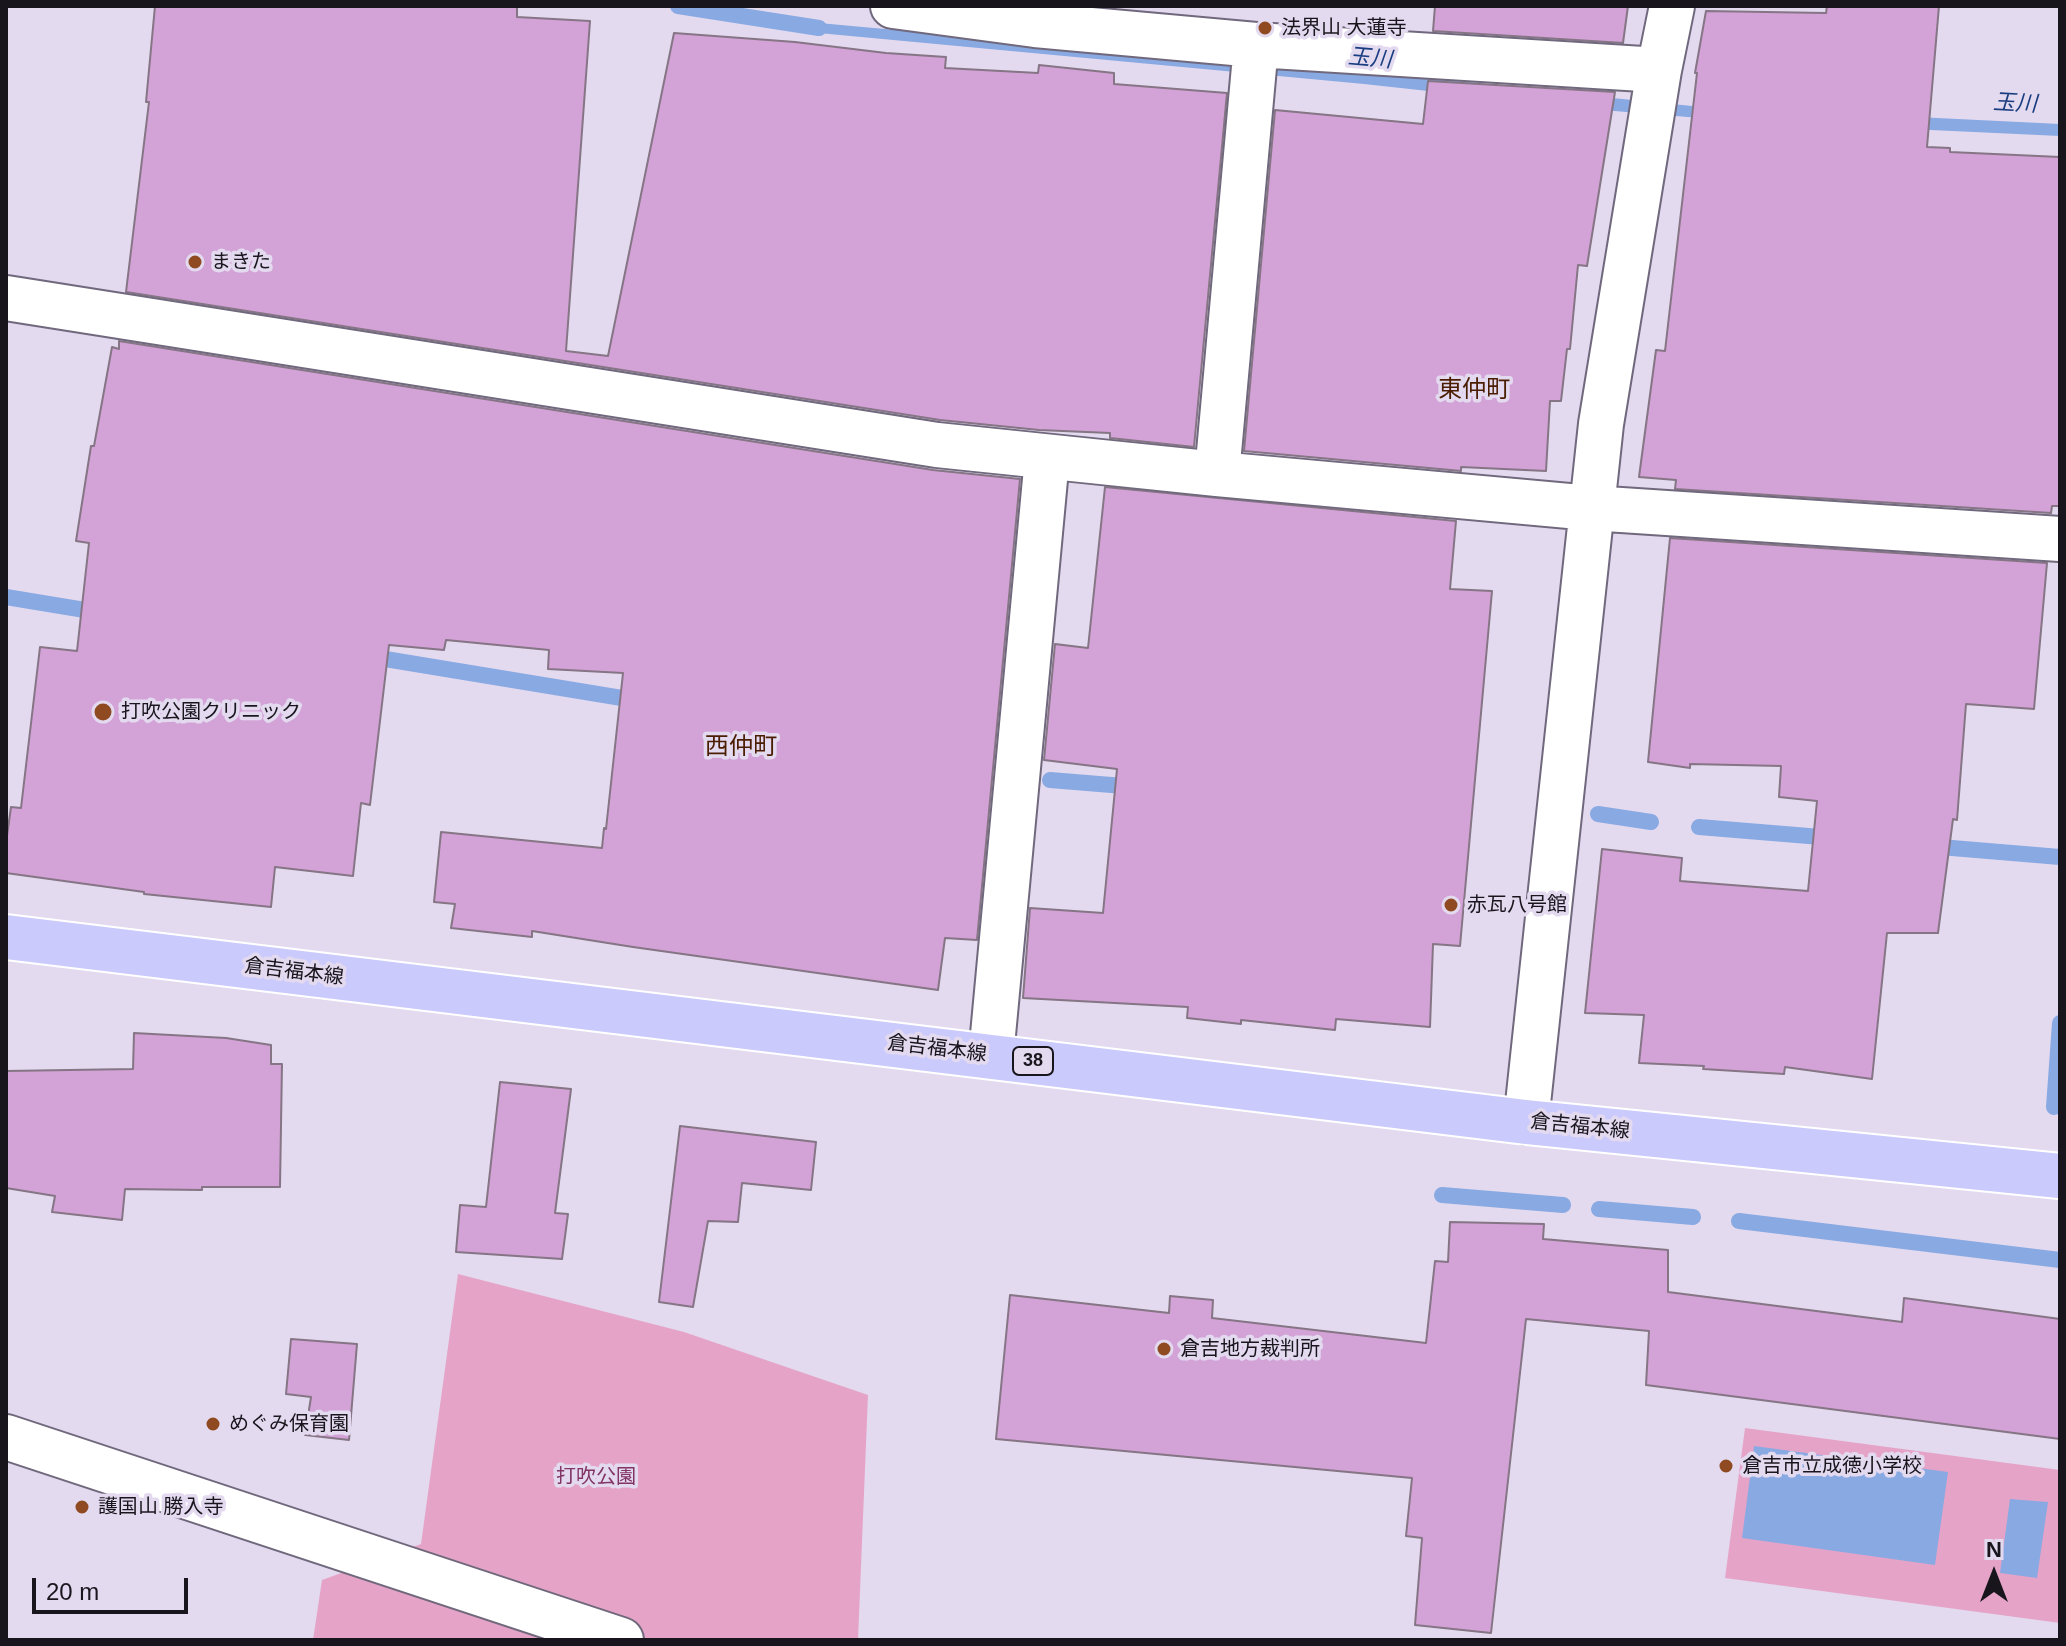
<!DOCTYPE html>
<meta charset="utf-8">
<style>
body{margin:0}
#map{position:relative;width:2066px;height:1646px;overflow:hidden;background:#e3daf0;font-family:Arial,sans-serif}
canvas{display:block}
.frame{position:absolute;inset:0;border:8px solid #18151c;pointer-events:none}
.north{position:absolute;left:1954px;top:1534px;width:80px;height:80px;-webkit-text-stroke:6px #e3daf0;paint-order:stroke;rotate:0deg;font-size:22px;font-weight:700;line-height:32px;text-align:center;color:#18151c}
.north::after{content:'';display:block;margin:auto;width:28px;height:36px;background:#18151c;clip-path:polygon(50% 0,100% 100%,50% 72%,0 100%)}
.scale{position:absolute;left:32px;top:1578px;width:156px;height:36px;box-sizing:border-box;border:4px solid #18151c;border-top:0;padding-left:10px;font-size:24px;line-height:28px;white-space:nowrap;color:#18151c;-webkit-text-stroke:6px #e3daf0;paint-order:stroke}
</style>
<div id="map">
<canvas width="2066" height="1646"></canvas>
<div class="frame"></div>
<div class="north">N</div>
<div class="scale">20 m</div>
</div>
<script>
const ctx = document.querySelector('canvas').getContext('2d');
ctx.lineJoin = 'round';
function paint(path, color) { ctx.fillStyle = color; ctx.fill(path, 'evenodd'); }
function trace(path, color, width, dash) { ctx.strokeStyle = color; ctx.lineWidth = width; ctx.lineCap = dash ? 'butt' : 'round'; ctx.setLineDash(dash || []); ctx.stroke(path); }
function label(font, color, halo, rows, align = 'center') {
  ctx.font = font + ' Arial,"Noto Sans JP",sans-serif'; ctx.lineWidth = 7; ctx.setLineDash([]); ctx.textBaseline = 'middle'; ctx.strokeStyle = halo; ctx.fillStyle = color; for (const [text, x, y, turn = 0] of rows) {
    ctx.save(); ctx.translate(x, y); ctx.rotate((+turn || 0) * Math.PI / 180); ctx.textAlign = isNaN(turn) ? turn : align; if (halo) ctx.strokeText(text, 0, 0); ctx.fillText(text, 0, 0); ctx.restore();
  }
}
const green = new Path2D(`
 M458,1274L684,1332L868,1395L858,1640H313L322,1580L421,1544Z
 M1745,1428L2060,1470V1623L1725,1578Z`);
const water = new Path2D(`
 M797,21L1479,83L1533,90L1692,106L2060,124V136L1737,121L1602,110L1364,84L797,31Z
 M1754,1446L1948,1472L1935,1565L1742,1538Z
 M2010,1499L2048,1502L2037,1578L2000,1573Z`);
const stream = new Path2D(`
 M678,6L819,28
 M6,597L103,613
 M367,656L640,701
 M1050,780L1136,787
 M1598,814L1651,822
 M1699,827L1833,838
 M1928,846L2060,857
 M2054,1107L2060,1023
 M1442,1195L1563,1205
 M1599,1209L1693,1217
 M1739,1221L2060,1260`);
const building = new Path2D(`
 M155,6H517V17L590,21L566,351L608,356L674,33L795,42L886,53L946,57L945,68L1038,73L1039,65L1114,73V84L1227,93L1194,447L1110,438V433L1039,430L940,420L126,292L149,102H146Z
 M1435,6H1628L1623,43L1433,31Z
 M1827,6H1939L1927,147L1950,148V152L2060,157V506H2052L2051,513L1675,489L1676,480L1639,477L1656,350L1665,351L1697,73H1695L1706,11L1826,13Z
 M1428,81L1615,92L1587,266L1578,265L1570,349H1567L1561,401H1550L1546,471L1461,467V471L1244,451L1275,110L1423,124Z
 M119,341L933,470L1020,479L977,940L945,938L938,990L633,947L532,931V937L451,928L455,904L434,902L441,832L602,848L604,828L606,829L623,673L548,669L549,650L446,640L444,650L389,645L370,805L361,803L353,876L275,867L271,907L144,894V892L6,873V843L11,807L21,808L40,647L77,651L89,543L76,541L91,446H94L112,347L119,349Z
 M1105,487L1456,521L1450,589L1492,591L1460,946L1433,944L1430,1027L1336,1019L1335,1030L1241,1020V1024L1187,1018L1188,1007L1023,998L1030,908L1103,913L1117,769L1044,760L1055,644L1088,648Z
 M1670,538L2047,563L2034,709L1966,704L1957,820L1953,819L1938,933H1887L1872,1079L1785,1067L1784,1074L1703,1069L1704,1066L1639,1063L1644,1015L1585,1013L1602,849L1682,858L1680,881L1808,891L1817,801L1779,797L1781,766L1690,764V768L1648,762Z
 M134,1033L226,1038L271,1045V1064H282L280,1187H202V1190L125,1189L122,1220L52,1212L55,1196L6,1188V1071L133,1069Z
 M500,1082L571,1089L555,1213L568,1214L562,1259L456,1252L460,1205L486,1207Z
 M680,1126L816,1142L811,1190L742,1183L738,1222L708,1221L693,1307L659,1302Z
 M1450,1222L1544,1224L1543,1239L1668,1250V1292L1902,1322L1904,1298L2060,1319V1439L1646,1385L1649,1331L1526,1319L1491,1633L1415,1625L1422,1538L1406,1536L1412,1478L996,1439L1010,1295L1169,1313L1170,1296L1213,1300L1212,1318L1426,1343L1435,1261L1448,1262Z
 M291,1339L357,1344L349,1440L305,1435L311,1397L286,1394Z`);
const minor = new Path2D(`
 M893,6L1035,25L1256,45L1659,70
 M6,298L937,445L1217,474L1591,508L2060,539
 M1217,474L1256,45
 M991,1056L1047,458
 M1526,1122L1601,424L1659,70L1672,6
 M6,1437L621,1640`);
const major = new Path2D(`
 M6,937L1526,1122L2060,1176`);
const markers = [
 [1265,28,8,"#904a22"],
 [195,262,8,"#904a22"],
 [103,712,10,"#904a22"],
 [1451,905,8,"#904a22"],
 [1164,1349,8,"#904a22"],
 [213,1424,8,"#904a22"],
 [1726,1466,8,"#904a22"],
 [82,1507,8,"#904a22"]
];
const shields = [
 [1033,1061,40]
];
const shieldNames = [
 ["38",1033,1061]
];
const poiNames = [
 ["法界山 大蓮寺",1281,28],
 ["まきた",211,262],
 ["打吹公園クリニック",121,712],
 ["赤瓦八号館",1467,905],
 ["倉吉地方裁判所",1180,1349],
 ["めぐみ保育園",229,1424],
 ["倉吉市立成徳小学校",1742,1466],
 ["護国山 勝入寺",98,1507]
];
const streetNames = [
 ["倉吉福本線",294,972,7],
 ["倉吉福本線",937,1049,7],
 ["倉吉福本線",1580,1127,6]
];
const parkNames = [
 ["打吹公園",596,1477]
];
const waterNames = [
 ["玉川",1370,59,5],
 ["玉川",2015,104,3]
];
const quarterNames = [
 ["東仲町",1474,390],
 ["西仲町",741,747]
];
paint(green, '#e5a4c7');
paint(water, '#89a9e2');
trace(stream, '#89a9e2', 16);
paint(building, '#d3a2d6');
trace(building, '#857585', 2);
trace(minor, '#70687c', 48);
trace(major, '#fff', 48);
trace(minor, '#fff', 44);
trace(major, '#cacafd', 44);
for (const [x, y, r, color] of markers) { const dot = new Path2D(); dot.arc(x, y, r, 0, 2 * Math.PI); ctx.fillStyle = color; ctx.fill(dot); trace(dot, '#e3daf0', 3); }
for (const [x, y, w] of shields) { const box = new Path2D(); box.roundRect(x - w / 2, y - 14, w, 28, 6); ctx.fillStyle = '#e3daf0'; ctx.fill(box); trace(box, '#18151c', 2); }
label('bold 18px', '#18151c', null, shieldNames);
label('20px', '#18151c', '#e3daf0', poiNames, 'left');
label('20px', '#18151c', '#e3daf0', streetNames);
label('20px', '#823464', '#e3daf0', parkNames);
label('italic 22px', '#1a3d80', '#e3daf0', waterNames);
label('24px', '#4a1c00', '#e3daf0', quarterNames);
</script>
